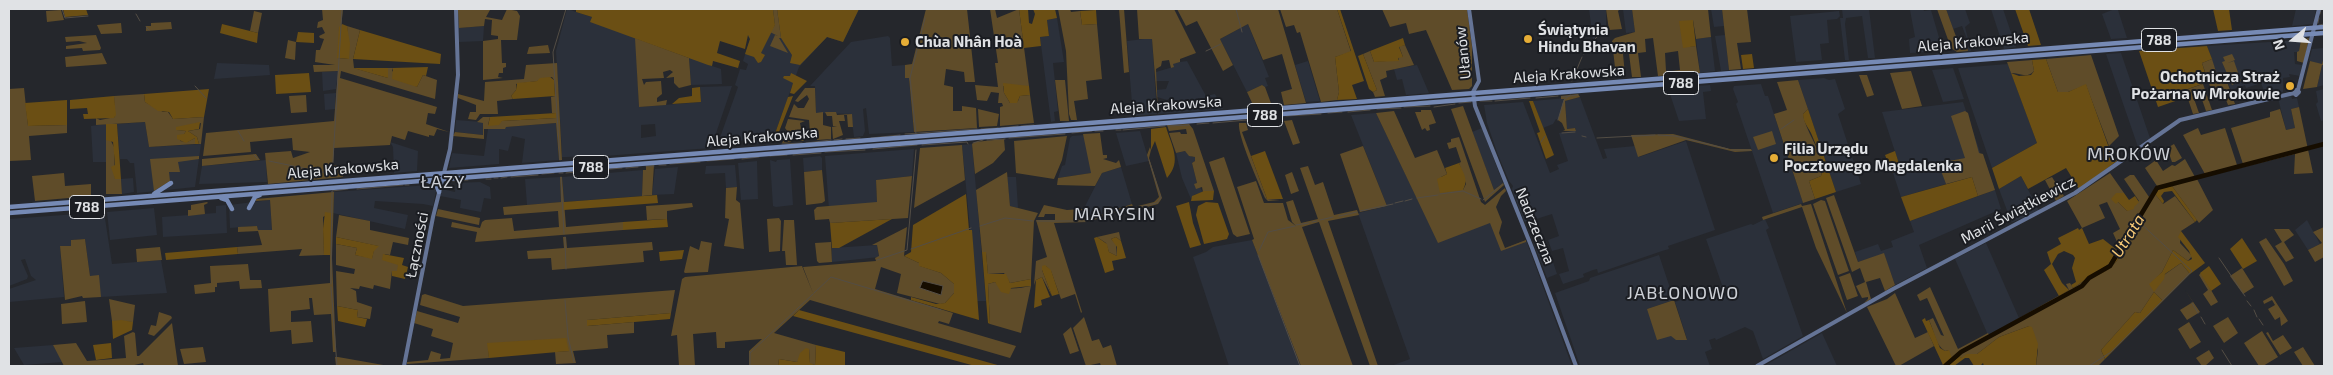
<!DOCTYPE html>
<meta charset="utf-8">
<style>
body{margin:0}
#map{position:relative;width:2333px;height:375px;overflow:hidden;background:#25272c;font-family:"Exo 2",sans-serif}
canvas{display:block}
.frame{position:absolute;inset:0;border:10px solid #e0e2e5;pointer-events:none}
.north{position:absolute;left:2268px;top:15px;width:50px;height:50px;-webkit-text-stroke:4px #1b1d22;paint-order:stroke;rotate:252deg;font-size:14px;font-weight:700;line-height:20px;text-align:center;color:#e0e2e5}
.north::after{content:'';display:block;margin:auto;width:18px;height:22px;background:#e0e2e5;clip-path:polygon(50% 0,100% 100%,50% 72%,0 100%)}
</style>
<div id="map">
<canvas width="2333" height="375"></canvas>
<div class="frame"></div>
<div class="north">N</div>
</div>
<script>
const ctx = document.querySelector('canvas').getContext('2d');
ctx.lineJoin = 'round';
function paint(path, color) { ctx.fillStyle = color; ctx.fill(path, 'evenodd'); }
function trace(path, color, width, dash) { ctx.strokeStyle = color; ctx.lineWidth = width; ctx.lineCap = dash ? 'butt' : 'round'; ctx.setLineDash(dash || []); ctx.stroke(path); }
function label(font, color, halo, rows, align = 'center') {
  ctx.font = font + ' "Exo 2",sans-serif'; ctx.lineWidth = 4; ctx.setLineDash([]); ctx.textBaseline = 'middle'; ctx.strokeStyle = halo; ctx.fillStyle = color; for (const [text, x, y, turn = 0] of rows) {
    ctx.save(); ctx.translate(x, y); ctx.rotate((+turn || 0) * Math.PI / 180); ctx.textAlign = isNaN(turn) ? turn : align; if (halo) ctx.strokeText(text, 0, 0); ctx.fillText(text, 0, 0); ctx.restore();
  }
}
const built = new Path2D(`
 M567,9L592,17L591,21L605,9H859L843,42L827,37L799,67L772,142L750,144L742,140L738,145L717,146L738,87L735,85L740,69L746,70L748,64L743,61L750,39L738,23L721,25L712,66L721,69L722,84L691,85L689,58L636,39L639,107L701,102L700,87L732,86L711,148L604,156V155L567,157H562V153L556,51ZM655,124L656,136L641,138V125Z
 M1589,9H1606V27L1593,40Z
 M1623,9H1632L1635,32L1626,33Z
 M1711,9H1722L1724,26L1714,27Z
 M1842,9H1869L1875,58H1868L1862,16L1846,18L1845,24L1849,60H1845L1840,18H1843Z
 M1923,9L1924,11L1931,10L1943,51L1910,53L1909,39L1915,37L1910,10Z
 M1946,9H1965L1970,23L1965,27L1971,51H1968L1967,39L1962,26L1953,29Z
 M1991,9H2003L2016,47L2004,49Z
 M2296,9H2316L2313,24L2292,26Z
 M2112,10H2118L2127,38L2111,39L2102,14Z
 M1839,11L1840,16L1837,19L1827,20L1829,43L1820,44L1822,60L1796,62L1790,16Z
 M1057,18L1064,62L1053,63L1058,111L1054,112L1055,121L1051,122L1040,37L1049,36L1047,20Z
 M1248,24L1269,77L1265,78L1268,86L1265,87L1262,85L1247,92L1220,39Z
 M484,26L483,41L459,42V28Z
 M1725,35L1729,70L1721,71L1715,36Z
 M888,36L890,38L892,66L905,65V78H909L914,132L869,134L866,108L863,109L865,131L863,136L854,137L851,114L816,113L815,86H810L851,42Z
 M1711,37L1715,71L1700,73L1696,39Z
 M1152,38L1157,114L1133,116L1127,41Z
 M2301,40L2299,52H2294L2295,64L2302,65L2300,76L2289,74L2290,77L2283,78V92L2266,96L2261,83L2246,88L2245,85L2231,90L2225,76L2218,78L2207,46Z
 M2324,48L2323,64L2324,65V85L2317,87L2322,65L2309,61L2312,49Z
 M2121,53L2150,138L2138,147L2106,54Z
 M1187,61L1206,96L1215,94L1223,109L1158,114L1157,105L1172,107V97L1167,100L1157,97L1156,90L1166,89L1169,81H1155L1156,72L1173,67V63Z
 M1308,61L1320,101L1306,102L1295,65Z
 M217,63L269,65L270,75L214,79Z
 M2008,64L2037,143L1992,168L1958,68Z
 M1417,65L1429,93L1406,95L1402,79L1397,80L1394,69Z
 M1953,68L1964,99L1943,102L1932,70Z
 M338,71L336,89L323,91L322,72Z
 M1824,78L1829,80L1835,79L1845,109L1838,114L1861,184L1836,192L1798,80Z
 M1761,84L1765,96H1768L1803,203L1773,213L1736,104L1738,102L1733,89L1734,86Z
 M1710,85L1711,91L1703,92L1706,119L1679,121L1668,88Z
 M2324,89V120L2321,121L2316,104L2318,102L2316,91Z
 M336,93L335,109L325,110L324,94Z
 M2291,95L2292,99L2297,98L2299,107L2291,109L2295,128L2286,130L2278,98Z
 M1580,97L1603,159L1607,158L1604,149L1635,146L1639,157L1686,141L1715,230L1668,246L1669,249L1662,251L1598,273L1597,269L1593,270L1583,274L1584,277L1563,284L1559,274L1569,271L1563,248L1552,251L1548,240L1559,236L1552,214L1527,222L1524,221L1512,189L1513,186L1509,181L1498,155L1487,123L1484,105L1523,102L1550,173L1559,169L1557,165L1568,161L1559,133L1576,130L1575,128L1567,129L1565,101Z
 M1565,98L1558,120L1556,119L1553,124L1543,128L1533,101Z
 M1963,102L1981,155L1939,163L1946,184L1901,197L1893,173L1901,170L1882,112Z
 M1376,113L1418,200L1481,202L1503,249L1526,240L1572,366H1391L1410,359L1358,213L1387,206L1351,115Z
 M456,120L483,122V135L455,132Z
 M145,122L149,147L201,144L195,187L137,193L134,163H130L127,159H120L117,124Z
 M556,123L559,160L522,163L525,139L512,136L508,151L499,149V164L449,168L452,153L484,156L488,129H505V127Z
 M106,124L107,160L106,162H93L91,126Z
 M1482,128L1503,183L1494,190L1472,132Z
 M1140,131L1149,161L1126,166L1116,133Z
 M1084,135L1092,173L1058,178L1062,166L1065,165L1070,138L1072,136Z
 M390,142L418,151L417,171L394,173L393,147Z
 M972,144L986,301H977L962,145Z
 M914,149L912,176L876,180L878,220L830,223L825,156Z
 M1185,151L1192,157L1195,156V161L1192,163L1197,183L1203,192L1194,195L1191,199L1182,178L1176,153Z
 M820,156L822,158V170L804,172L803,158Z
 M790,159L793,205L776,207L773,206L770,160L776,162L777,160Z
 M266,160L267,182L199,184L202,166Z
 M757,161L758,199L741,200L738,163Z
 M735,165L737,187L726,188L725,173L705,174L706,166Z
 M678,167L674,194L652,195L655,169Z
 M1121,167L1132,204L1088,219L1078,220L1102,173Z
 M643,170L642,196L564,202L562,177Z
 M2021,176L2039,211L2013,222L2011,221L1999,189Z
 M560,177L561,202L527,205L525,179Z
 M1007,177H1016L1018,208L1010,206Z
 M133,178L134,192L122,194L121,179Z
 M480,182L490,187L491,199L484,198L481,212L460,208L461,200L440,196L442,189L455,192L456,183Z
 M429,185L430,189H435L436,191L433,206L423,204L375,201L374,208L408,215L405,229L333,213L334,192Z
 M1995,190L2001,209L1919,245L1927,268L1895,285L1884,254L1858,262L1855,252L1878,244L1881,251L1893,247L1891,241L1914,232L1910,221Z
 M270,200L272,230L258,231L257,226L230,228L229,205Z
 M226,205L227,233L163,237L162,217L216,213V206Z
 M154,208L157,235L110,240L107,212Z
 M104,212L112,264L161,260L167,293L101,297L90,276L85,239L71,240V246H60L64,297L9,302V289L36,280L31,276L25,259L21,260L28,276L27,279L9,286V219Z
 M1765,219L1769,228L1766,230L1803,336L1763,359L1753,331L1745,327L1716,340L1715,338L1709,340L1712,349L1705,352L1710,366H1580L1555,293L1589,281L1590,278L1659,255L1674,300L1647,309L1671,335L1687,339L1675,302L1722,285L1706,239L1751,224L1753,225Z
 M2307,220L2320,244L2308,250L2295,230Z
 M1252,240L1301,366H1229L1193,257L1206,252L1213,247Z
 M1546,241L1557,274L1547,278L1534,244Z
 M1986,243L2019,318L1988,335L1955,259Z
 M877,245L879,257L832,262V248Z
 M1822,333L1837,366H1764Z
 M53,345L63,362L24,365L14,348Z`);
const green = new Path2D(`
 M322,9H343L338,58L349,59L347,26L360,30L353,59L354,68L388,78V68H393L392,71L417,87L423,75L437,80L435,99L341,71L340,78L437,107L435,114L428,113L426,124L449,132L437,129L434,136L429,135V137L408,131L405,140L392,136L390,145L334,148L333,165H343V177L268,184L265,153L291,151L293,158L310,152L293,150L292,138L250,142L251,152L203,156L206,133L334,121L338,71L314,72L313,65H335L315,62L316,50H320L324,39L320,38L319,36L325,33L322,27L317,28L318,22L323,20Z
 M472,9H489L490,10L486,17L502,20L507,9L517,11L520,16L517,40H501L502,63H506V67L503,68V73H499L498,77L503,78L483,80V41L498,39V36L491,35L492,20L485,19L484,26L459,28L458,10Z
 M773,9H777L781,38H779L788,53L770,46L775,35L778,36L770,32L775,25Z
 M926,9H967L975,82H965L964,72L946,69L944,85L953,87V111H962V106L976,108L977,128L914,132L909,78H905V65L912,64Z
 M990,9H995L997,18L1019,9L1029,86H1003L1004,93L1010,103L1018,101L1020,96L1030,95L1034,123L1000,126V107L1003,106L1002,103H998L999,93L991,92L987,101L977,100L975,85L998,87L995,63H998Z
 M1058,9H1070L1071,12L1080,11L1082,25L1097,24L1102,79L1086,81L1088,99L1074,101L1077,120H1071L1069,114L1066,51Z
 M1119,9H1124L1129,72L1124,73Z
 M1137,9H1174L1196,53L1180,59V62L1173,64L1174,67L1171,68L1169,60L1162,61L1161,66L1156,69L1158,114L1152,39H1139Z
 M1177,9H1278L1306,103L1284,105L1281,92L1292,89L1282,54L1263,60L1248,24L1220,39L1233,65L1223,71L1197,21L1186,26Z
 M1280,9H1337L1351,52L1335,57L1339,92L1337,100L1321,102L1300,32L1297,33L1294,25L1286,27Z
 M1382,9H1467L1472,46V86L1469,89L1452,90L1426,30L1409,34L1406,23L1390,27Z
 M1606,9H1620L1618,11L1622,29L1609,30Z
 M1632,9H1708L1711,37L1696,39L1693,20L1683,47L1696,46L1700,73L1672,75V71L1680,70L1678,51L1665,53L1666,71H1669L1670,75L1658,76L1653,38L1645,39L1646,52L1638,53L1641,77H1632L1629,54H1623L1625,75L1616,76L1612,41L1615,38L1635,32Z
 M1722,9H1747L1751,42L1737,43L1741,69L1729,70Z
 M1937,9H1946L1958,42L1966,40L1968,51L1957,52L1951,48Z
 M61,10L64,20L47,22L46,11Z
 M254,11L262,13L258,33L250,31Z
 M171,22L172,29L146,31V26H151V23Z
 M121,23L122,33L101,34L97,25Z
 M96,35L101,48L100,50L83,51L82,48L66,49V46L87,43L79,41L66,42L65,37Z
 M635,38L689,58L691,85L679,88L674,83V77L666,78L673,72L670,70L663,72L664,78L642,79L644,85L646,82L661,81L662,94L657,98V102L667,100L666,105L639,107Z
 M2309,38L2304,63L2297,61V52L2299,51L2301,40Z
 M288,40L296,42L295,60L285,58Z
 M548,45L550,53L527,54L529,47Z
 M1405,45L1414,65L1386,71L1387,77L1380,80L1385,96L1375,97L1373,92L1377,90L1363,54L1370,51L1374,62L1399,60L1398,57H1403L1399,46Z
 M102,53L107,64L66,67L65,57Z
 M2232,54L2235,60L2228,63L2234,61L2241,81L2232,85L2222,62L2225,61L2223,57Z
 M2091,55L2119,136L2109,146L2086,85L2068,92H2058L2046,59Z
 M2324,57V65H2322L2317,87L2303,89L2310,61L2322,64Z
 M2212,59L2218,78L2225,76L2235,104L2228,105L2223,92L2213,95L2202,63Z
 M2032,60L2034,71C2027,79 2020,73 2011,73L2007,62Z
 M557,63L562,160H559L556,123L506,127L505,129H484V139L453,136L455,132L483,135V123L477,122L483,117H490L488,125L502,121L556,118V113H552L551,97L555,96L554,80L552,77L537,81L516,84V90L511,96L513,99L497,101L498,114H480L476,120L468,119L470,112H476V105L458,98V94L484,101L485,82L524,79L526,65Z
 M1911,71L1922,106L1902,109L1890,73Z
 M1859,75H1867L1874,95L1867,97Z
 M1055,80H1065L1069,121H1060Z
 M1798,80L1808,109L1803,114C1806,135 1827,155 1821,176L1809,181L1815,199L1803,203L1774,114L1787,110L1777,82Z
 M2203,84L2212,110L2206,111L2199,91L2192,93L2199,113L2193,114L2185,90Z
 M1262,85L1265,87L1272,106L1254,107L1247,92Z
 M24,88L28,126L67,125V133L29,136L31,160L9,161V138H10L9,89Z
 M805,88H815L816,113L823,112V125L831,127V139L817,140L816,133H810L809,120L789,117L794,104L798,108H804L809,99L807,95L798,102L795,101Z
 M144,94L145,102L163,112H168L173,119L204,117L201,144H199L197,137L188,131L200,129L201,123L177,130L186,131L180,141L187,142L195,138V144L149,147L145,122L96,125V118L100,120L115,117L114,96Z
 M1578,94L1580,97L1565,101L1567,129L1575,128L1576,131H1563L1565,130L1562,123L1558,120L1564,99H1561V96Z
 M306,95L307,112L291,113L289,96Z
 M1463,106L1494,190L1503,183L1504,185L1485,202L1451,109Z
 M2299,107L2313,173L2294,174L2295,154L2197,179L2213,210L2199,223L2172,186L2158,189L2155,194L2163,204L2175,196L2195,222L2181,231L2180,243L2192,256L2188,261L2173,250L2162,272L2150,285L2181,263L2190,274L2163,301L2154,292L2140,313L2135,312L2101,350L2105,359L2098,366H2036L2038,350L2029,326L1999,337L1977,354L1961,358L1959,356L1947,366H1940L1943,365L1949,350L1945,351C1935,345 1934,330 1929,320L1933,318L1941,335L1944,336L1927,298L1920,301L1917,295L1930,287L1958,349L1988,333L1989,335L2069,290L2066,284L2070,283L2073,288L2110,264L2119,246L2113,233L2120,229L2107,202L2099,205L2105,218L2082,228L2067,201L2110,173L2124,193L2119,194L2118,202L2127,211L2139,201L2124,179L2130,175H2134L2149,197L2157,186L2145,168L2156,160L2163,171L2172,165L2175,166L2185,159L2195,177L2205,174L2183,135L2198,128L2201,135L2225,128L2237,165L2243,164L2231,128L2270,117V112L2280,109L2286,130L2295,128L2291,109ZM2136,224L2140,227C2125,244 2120,267 2098,275L2111,266Z
 M978,109L999,114L997,126L979,127Z
 M1421,110H1431L1436,123L1429,125L1430,130L1427,131L1425,128L1422,130L1415,112H1421Z
 M1394,111L1415,158L1437,150L1447,174L1441,177L1463,190L1466,184L1459,163L1461,162L1456,147L1449,149L1447,143L1451,142V139L1459,137L1481,202L1485,205L1505,188L1506,191L1501,196L1496,207L1502,222L1499,233L1505,248L1526,240V242L1501,251L1490,223L1438,243L1376,113Z
 M1965,111L1968,113L1979,153L1983,154L1995,190L1978,196L1972,177L1946,184L1938,163L1965,158L1951,116Z
 M825,112H836L837,115L852,114L853,127H848L847,115H844L845,121H839L843,135L833,139L832,127L837,126H833L832,116H827Z
 M788,119L805,121L800,123L802,134V127H804V141H798L799,139L796,136L792,139L791,142L782,143L788,132L785,128Z
 M1292,120L1300,143L1293,145L1284,121Z
 M1239,123H1246L1248,130L1242,132L1267,199L1280,200L1268,201L1265,198C1259,184 1237,135 1239,123Z
 M1189,124L1193,129L1214,191L1203,192L1202,187L1196,189L1194,184L1197,183L1192,163L1195,161V157L1189,156L1185,151L1176,153L1169,133L1180,132L1181,134H1187L1186,129L1169,131L1167,125Z
 M1772,131L1776,144L1758,150L1753,137Z
 M1100,133L1103,155H1107V158L1103,159L1116,163L1119,160L1121,167L1102,173L1095,186L1057,185L1058,178L1091,173L1083,134Z
 M1673,134L1730,149H1751L1752,151L1735,152L1686,140L1638,157L1631,135Z
 M1067,136L1062,160L1054,179L1016,173L1014,141Z
 M110,139L114,147L115,179H121L122,194H106V140Z
 M1004,139L1005,150L993,163L975,174L972,144L975,142Z
 M2174,144L2182,158L2175,162H2172L2167,148Z
 M962,145L965,180L914,208L920,148Z
 M1363,146L1387,206L1360,212L1340,154Z
 M1150,147L1151,150L1149,158L1162,198L1158,204L1139,209L1138,206L1154,202L1159,197L1147,155Z
 M256,154L260,160L202,166V159Z
 M199,156V159L178,162L180,172H169L170,181L154,191L150,159Z
 M1224,157L1249,231L1250,234L1237,237L1233,234L1209,162Z
 M654,165L652,195L642,196L643,170H646V166Z
 M1308,166L1315,185L1323,182L1334,215L1357,210L1359,215L1328,221L1378,366H1370L1319,222L1302,227L1353,366H1301L1252,240L1254,239L1237,187L1256,181L1264,203H1283L1288,220L1296,226L1292,222L1286,202L1293,200L1301,223L1318,219L1300,168Z
 M822,170L825,201L822,203L806,205L804,172Z
 M1007,172L1010,206L1038,213L1034,221L1031,279L1010,283L1004,273L988,274L986,253L982,252L976,190Z
 M1292,172L1299,191L1291,194L1285,175Z
 M64,173L65,186L91,184V196L35,201L32,176Z
 M912,176L908,218L830,223L829,219L815,220L814,210L817,207L877,202L876,180Z
 M560,177H562L566,227L623,222V230L475,242L477,232L451,227L452,222L480,228L482,222L485,220L512,218L514,231L559,227L558,211L504,215L503,207L561,202Z
 M2052,177L2064,196L2056,201L2045,180Z
 M737,187L736,200L740,203L744,249L724,246L729,219L725,218L726,188Z
 M334,192L332,258L336,352H333L331,314L314,315L312,298H309L310,309L291,311V322L311,321L313,342L292,344L291,330L270,332L268,289L330,283V213L323,217L324,255L299,256L302,249L238,254L237,247L262,245L258,231L238,232V227L257,226L258,230H272L270,200L256,201V199Z
 M1834,195L1858,262L1884,253L1895,285L1885,291L1880,278L1866,282L1871,299L1864,303L1868,299V297L1862,298L1856,286L1865,282L1860,268L1852,272L1826,198Z
 M1821,200L1825,201L1849,271L1838,275L1813,204Z
 M207,202L208,203L204,205L205,214L188,216V210H191V205Z
 M692,203L693,207L667,211V219L647,220L646,206Z
 M1132,204L1134,209L1122,210L1088,222L1054,223L1082,312L1081,313L1075,294L1061,299L1051,271L1046,266H1042V270L1052,296L1042,277L1036,280L1034,285L1036,261L1047,257L1036,220H1055V214H1045L1044,217H1038L1044,205L1067,210L1083,209L1079,220L1088,219Z
 M1801,204L1802,206L1811,204L1847,313L1816,248L1802,207L1763,220L1762,217Z
 M438,209L480,218L479,225L436,216Z
 M339,215L370,221V230L409,238L408,245L393,242L390,255L384,254L399,264L398,271H392L390,289L374,285L373,289L360,286L359,289L350,288L356,291L357,302L372,307L370,319L357,317L358,310L337,306L336,271L354,274L355,269L336,265V244L357,248L355,255L372,258L374,250L378,246L336,237Z
 M779,218L781,221L780,251L769,252L767,219Z
 M784,220H794L797,265H786L785,251H782Z
 M907,227L904,256L919,263L920,266L941,273L954,284V293L945,303L940,304L897,293L901,274L881,267L875,289L953,313L949,324L939,321L938,323L1016,346L1010,358L810,300L774,333L816,345L815,365L810,364L809,349L797,362L779,359L778,366H749V351L762,339L725,342V348H717L716,332L693,334L695,366H679L677,335L671,336L682,279L685,277L802,266L813,293L803,267L876,261L875,258L879,256L877,245H872Z
 M2324,227V257L2315,262L2308,250L2322,243L2313,232Z
 M2274,229H2289L2294,235L2284,242L2294,258L2286,262L2275,246L2282,242Z
 M1119,232L1121,241L1116,237L1111,239L1116,244L1117,256L1109,252L1106,243L1097,237Z
 M563,237H566L567,248L652,242L653,250L643,251L644,262L552,270L551,258L528,259L527,251L564,248Z
 M2266,238L2284,264L2293,281L2284,286L2259,242Z
 M85,239L90,276L99,275L101,297L83,298L82,296L65,300L60,246H71V240Z
 M701,241L712,243L708,272L685,273L684,272L690,246L699,250Z
 M831,242L832,262L819,263L817,261L815,243Z
 M160,247L162,260L137,262L136,249Z
 M248,264L250,280H261L262,288L240,289L239,281L217,283V287H215V292L195,294L194,285L211,283L210,266Z
 M2242,268L2254,287L2243,294L2230,276Z
 M1850,273L1858,296L1847,300L1839,277Z
 M2201,273L2218,302L2211,306L2203,294L2208,290L2199,275Z
 M995,282C1003,292 1019,288 1031,286L1021,333L990,324L988,284Z
 M675,290L671,313L587,320L588,326L634,322V333L607,335L608,348L573,351L576,363L556,364L555,352L569,351L488,343L489,358L407,364V362L428,360L431,351L441,354L440,359L450,358L453,343L431,336L433,329L414,323L417,311L458,323L460,317L420,305L422,295L425,294L463,306Z
 M2185,290L2200,312L2187,320L2180,310L2193,302Z
 M1895,293L1915,338L1928,332L1934,346L1899,366H1896L1867,307L1887,299Z
 M2272,296L2288,321L2281,326L2280,317L2275,320L2268,309L2275,305L2272,300L2264,304L2263,301Z
 M109,299L135,305L133,322L112,321Z
 M1674,300L1687,340H1676L1671,336L1657,340L1647,309Z
 M85,301L87,322L62,324L61,304Z
 M159,312L171,316L172,318L154,336L148,334L151,325L156,326Z
 M1084,317L1092,341L1099,339L1103,348L1111,345L1117,366H1101L1100,363L1086,366L1073,328Z
 M2228,317L2238,333L2224,343L2213,326Z
 M2189,322L2201,342L2190,349L2178,329Z
 M172,323L178,366H144L143,363L130,366H64L53,345L76,343L87,361L126,358L124,336L133,332L135,333L137,356H139Z
 M1071,327L1079,351L1070,354L1063,334Z
 M2262,331L2278,357L2263,366H2259L2244,343Z
 M2268,332L2273,341L2283,335L2292,348L2280,355L2266,333Z
 M203,347L206,362L184,364L180,349Z
 M2303,347L2315,366H2303L2294,352Z
 M2209,350L2214,358L2205,366H2202L2196,358Z
 M335,357H338L389,366H336Z`);
const forest = new Path2D(`
 M63,9H86L88,15L65,17Z
 M576,9H773L775,25L761,53L765,55L761,62L758,63L754,57L745,54L750,39L748,35L745,49L720,41L717,53L740,61L738,68L713,61L712,66L708,65L590,22L592,17L576,12Z
 M777,9H859L843,42L827,37L800,65L790,63L792,55L781,38Z
 M1019,9H1028L1029,23L1032,24L1035,14L1033,9H1055L1057,18L1047,20L1049,36L1040,37L1041,46L1024,48Z
 M1337,9H1340L1364,81L1352,85L1357,99L1337,100L1339,92L1335,57L1351,51Z
 M2015,9H2029L2041,45L2028,46Z
 M2213,9H2229L2232,30L2218,31Z
 M1096,10L1097,24L1082,25L1080,11Z
 M1693,20L1696,46L1683,48L1679,21Z
 M222,24L258,33L257,43L220,33Z
 M342,24L347,26L350,44L349,59L337,58L339,27Z
 M360,30L441,54L440,64L353,59Z
 M298,32L314,33V43L296,42Z
 M1403,38L1405,45L1399,47L1403,57L1398,58L1399,61L1374,62L1370,51Z
 M2207,46L2212,59L2202,63L2208,82L2185,90L2187,97L2158,107L2139,51Z
 M1363,54L1377,90L1373,92L1369,89L1358,56Z
 M1752,54L1754,68L1743,69L1741,55Z
 M2046,59L2058,92H2068L2086,84L2108,145L2117,161L2079,189L2066,168L2028,189L2021,176L1999,189L1992,168L2037,143L2011,73L2019,76L2031,75L2034,71L2032,60Z
 M428,67L426,76L423,75L417,87L392,79L393,68Z
 M353,68H388V78Z
 M309,73L311,92L276,94L275,75Z
 M791,73L807,81L794,94L790,93L793,83L783,78L784,76H790Z
 M550,77L554,80L555,96L513,99L511,96L516,90L517,83L537,81L540,78Z
 M1003,83L1029,86L1030,95L1020,96L1017,103H1010L1004,93Z
 M700,87L701,102L672,104L679,98L692,96V88Z
 M209,89L204,117L173,119L169,112L158,111L145,102L144,94Z
 M114,96L116,115L114,118L84,119L83,114H88L87,108L70,109V100Z
 M793,96L775,142H772L788,97Z
 M67,100V125L28,126L25,103Z
 M1529,101H1533L1554,155L1546,159L1537,133L1540,132Z
 M1808,109L1836,192L1815,199L1809,181L1821,176C1825,164 1816,145 1811,133C1808,127 1803,122 1803,114Z
 M556,113V118L502,121L499,125L488,126L490,117Z
 M200,122L199,129L188,131L197,137L199,144H195V138L186,143L177,139V135L184,134L186,131L176,130V127Z
 M106,124H117L121,179H115L111,167L115,165L113,142L106,140Z
 M1166,127C1172,147 1182,161 1167,178L1155,141L1151,150V129Z
 M1265,151L1283,199H1267L1251,156Z
 M1895,151L1901,170L1892,173L1885,155Z
 M1459,163C1463,173 1469,179 1463,190L1440,193L1437,179L1447,174L1445,168Z
 M1972,177L1978,196L1910,221L1901,197Z
 M2172,186L2197,220L2195,222L2172,191L2164,192L2161,196L2164,201L2163,204L2155,194L2158,189Z
 M1204,191H1214L1213,200L1191,201L1192,196Z
 M2116,193H2124L2129,200L2135,196L2139,202L2134,207V209L2127,211L2118,202L2116,204L2111,199Z
 M966,194L969,230H972L979,320L911,300V297L936,304L945,303L954,293V284L941,273L919,266V263L904,256L911,252L913,225Z
 M657,195L658,203L564,210V202Z
 M1189,202L1193,223L1201,245L1190,248L1176,206Z
 M1206,202L1218,203L1229,234L1227,239L1204,244L1196,215L1198,206Z
 M325,212L331,213L330,255H324L323,229Z
 M667,219L668,227L623,230V222Z
 M892,219L839,248H832L830,223Z
 M2137,222L2140,227C2122,246 2123,266 2094,277L2111,266Z
 M2078,228L2079,230L2082,228L2089,244L2103,239L2117,250L2109,264L2073,288L2071,285L2076,282L2072,268L2075,258L2073,255L2064,251L2058,254L2052,264L2062,283L2069,290L2059,296L2044,270L2051,264L2047,252L2061,244L2058,238Z
 M2181,231L2205,263L2190,274L2181,263L2165,274L2164,279L2154,292L2163,301L2105,359L2101,350L2135,312L2140,313L2154,292L2149,284L2162,272L2173,250L2188,261L2192,259L2189,251L2178,237Z
 M336,237L379,246L374,251L372,259L355,255L357,248L336,244Z
 M1097,237L1107,244L1109,252L1117,256V247L1111,239L1116,237L1121,241L1126,258L1112,261L1114,270L1105,273L1094,238Z
 M2242,238L2257,261L2243,269L2230,249Z
 M237,247L238,254L166,260L165,253Z
 M684,250L682,259L660,261L659,252Z
 M982,252H986L988,274H1006L1010,283L1031,279V286L1011,288L1009,294L1001,292L995,282L988,284L990,324L988,323Z
 M383,254L404,258L402,265L408,267L405,279L392,276V271H397L398,265L382,260Z
 M1045,265L1051,270L1059,294L1052,296L1042,270V266Z
 M2209,266L2221,284L2211,291L2200,273Z
 M1042,277L1050,297L1041,300L1042,305L1034,308L1036,280Z
 M337,306L358,310L357,317L367,319L365,327L338,321Z
 M799,310L976,359L1001,366H975L793,316Z
 M671,313L670,319L587,326V320Z
 M1925,318L1926,321L1929,320L1940,348L1945,351L1949,350L1952,358L1943,365L1922,320Z
 M121,320L133,322L132,330L113,339L112,321Z
 M2029,326L2032,327L2038,344L2036,366H1984L1983,363L1980,366H1974L1969,358H1965L1954,366H1947L1960,356L1961,358L1967,354H1977L1999,337Z
 M566,338L569,351L489,358L487,343Z
 M111,343L112,358L96,360L93,345Z
 M816,345L845,352V366H778L779,359L797,362L800,353L806,348L809,349L810,363L815,365Z`);
const water = new Path2D(`
 M923,281L943,286L941,295L920,288Z`);
const stream = new Path2D(`
 M62,9L65,18L88,16
 M576,9H578
 M1236,9L1242,32
 M136,14L140,21
 M2320,14L2321,9
 M2318,23L2319,18
 M2319,25L2324,24
 M146,27L149,30
 M1206,51L1221,44
 M1584,54L1588,46L1606,28
 M1572,81L1582,57
 M195,86L206,98
 M1562,97L1578,95
 M1536,98L1558,96
 M1480,101H1492
 M1495,101L1530,98
 M1459,103L1471,102
 M1404,107L1430,106
 M1434,107L1455,104
 M1377,109L1401,108
 M1348,112L1370,110
 M1328,113L1342,112
 M1286,116L1321,114
 M1558,120L1564,100L1570,95
 M1213,123L1281,117
 M1197,124L1209,123
 M1021,126L1034,125
 M1169,126L1189,125
 M1001,128L1018,126
 M981,129L998,128
 M1781,129L1794,120
 M1116,130H1121
 M1123,130L1165,126
 M238,131L244,141
 M1095,131H1103
 M1072,133L1092,131
 M1562,133L1575,132
 M905,134L977,129
 M916,134L910,78L925,18
 M1658,135L1675,136L1728,149
 M1582,136L1586,137
 M871,138L900,135
 M1009,138L1065,134
 M1597,138L1655,135
 M846,139L860,138
 M834,140L842,139
 M987,140L1005,139
 M1541,142L1545,136
 M806,143L831,140
 M973,143L983,140
 M782,144L802,143
 M922,145L967,142L968,144
 M873,149L917,145
 M1731,150H1750
 M825,152L865,150
 M254,155L258,159
 M793,155L821,153
 M770,156L787,155
 M742,159L759,157
 M560,160L553,52L566,9
 M269,161L332,174
 M707,161L734,159
 M670,164L700,162
 M659,165H666
 M646,166H654
 M626,168L638,167
 M600,170L622,168
 M559,173H563
 M566,173L595,170
 M542,174L554,173
 M332,177L342,9
 M511,177L538,175
 M561,177L564,234
 M494,178H498
 M501,178L507,177
 M486,179H491
 M453,181L468,180
 M405,185H409
 M357,189L403,185
 M1440,194L1463,191L1481,199
 M1417,198L1438,195
 M1483,200L1503,184
 M1405,201L1412,199
 M1395,203L1403,201
 M1139,207L1157,203L1161,198L1149,160
 M1360,211L1393,204
 M1339,216L1357,212
 M1320,220L1333,217
 M1037,221H1088L1122,209L1133,208
 M1312,222L1317,221
 M1296,225L1309,223
 M980,226L1005,218L1033,221
 M565,237L566,269
 M911,249L971,228
 M1259,251L1268,232L1295,226
 M1258,255L1300,366
 M2219,258L2245,296
 M877,260L907,250L916,150
 M331,284L332,191L348,189
 M331,287L337,366
 M814,293L831,277L941,310
 M565,300L568,337L574,362
 M2247,301L2251,306
 M2192,303L2198,313
 M2254,310L2257,317
 M2201,317L2205,324
 M2259,319L2263,325
 M2222,350L2232,366
 M750,366V353L813,294
 M2089,366L2111,352L2192,271L2137,220`);
const river = new Path2D(`
 M1945,366L1961,352L2082,286L2089,278L2110,266L2157,188L2324,144`);
const secondary = new Path2D(`
 M1469,9L1479,81L1473,92L1475,106L1532,248L1576,366
 M2298,90L2319,9
 M404,366L433,217L450,149L458,75L456,9
 M1757,366L1893,289L2075,193L2180,120L2294,93L2296,90L2299,92L2296,95L2294,93`);
const primary = new Path2D(`
 M428,181L436,184L439,192
 M154,194L171,183
 M221,198L227,200L232,209
 M9,207L2324,27
 M249,208L255,197L260,195
 M9,213L2324,33`);
const markers = [
 [1528,39,5,"#e6ad36"],
 [905,42,5,"#e6ad36"],
 [2290,86,5,"#e6ad36"],
 [1774,158,5,"#e6ad36"]
];
const shields = [
 [2159,40,35],
 [1681,83,35],
 [1265,115,35],
 [591,167,35],
 [87,207,35]
];
const shieldNames = [
 ["788",2159,40],
 ["788",1681,83],
 ["788",1265,115],
 ["788",591,167],
 ["788",87,207]
];
const poiNames = [
 ["Świątynia",1538,30],
 ["Hindu Bhavan",1538,47],
 ["Chùa Nhân Hoà",915,42],
 ["Ochotnicza Straż",2280,77,"right"],
 ["Pożarna w Mrokowie",2280,94,"right"],
 ["Filia Urzędu",1784,149],
 ["Pocztowego Magdalenka",1784,166]
];
const streetNames = [
 ["Aleja Krakowska",1973,42,-5],
 ["Ułanów",1463,53,-96],
 ["Aleja Krakowska",1569,74,-4],
 ["Aleja Krakowska",1166,105,-4],
 ["Aleja Krakowska",762,137,-5],
 ["Aleja Krakowska",343,169,-5],
 ["Marii Świątkiewicz",2018,210,-28],
 ["Nadrzeczna",1535,226,68],
 ["Łączności",417,245,-79]
];
const waterNames = [
 ["Utrata",2128,236,-58]
];
const quarterNames = [
 ["MROKÓW",2129,154],
 ["ŁAZY",443,182],
 ["MARYSIN",1115,214],
 ["JABŁONOWO",1683,293]
];
paint(built, '#2b303a');
paint(green, '#5f4c29');
paint(forest, '#6b4f14');
paint(water, '#160d00');
trace(water, '#534d45', 1);
trace(stream, '#534d45', 1);
trace(river, '#160d00', 4.5);
trace(secondary, '#657496', 4);
trace(primary, '#768ab5', 4.5);
for (const [x, y, r, color] of markers) { const dot = new Path2D(); dot.arc(x, y, r, 0, 2 * Math.PI); ctx.fillStyle = color; ctx.fill(dot); trace(dot, '#1b1d22', 2); }
for (const [x, y, w] of shields) { const box = new Path2D(); box.roundRect(x - w / 2, y - 11.5, w, 23, 4); ctx.fillStyle = '#1b1d22'; ctx.fill(box); trace(box, '#e0e2e5', 1); }
label('bold 14px', '#e0e2e5', null, shieldNames);
label('bold 15px', '#e0e2e5', '#1b1d22', poiNames, 'left');
label('15px', '#e0e2e5', '#1b1d22', streetNames);
label('italic 16px', '#f5c877', '#1b1d22', waterNames);
ctx.letterSpacing = '1px';
label('18px', '#cdd0d6', '#1b1d22', quarterNames);
ctx.letterSpacing = '0px';
</script>
